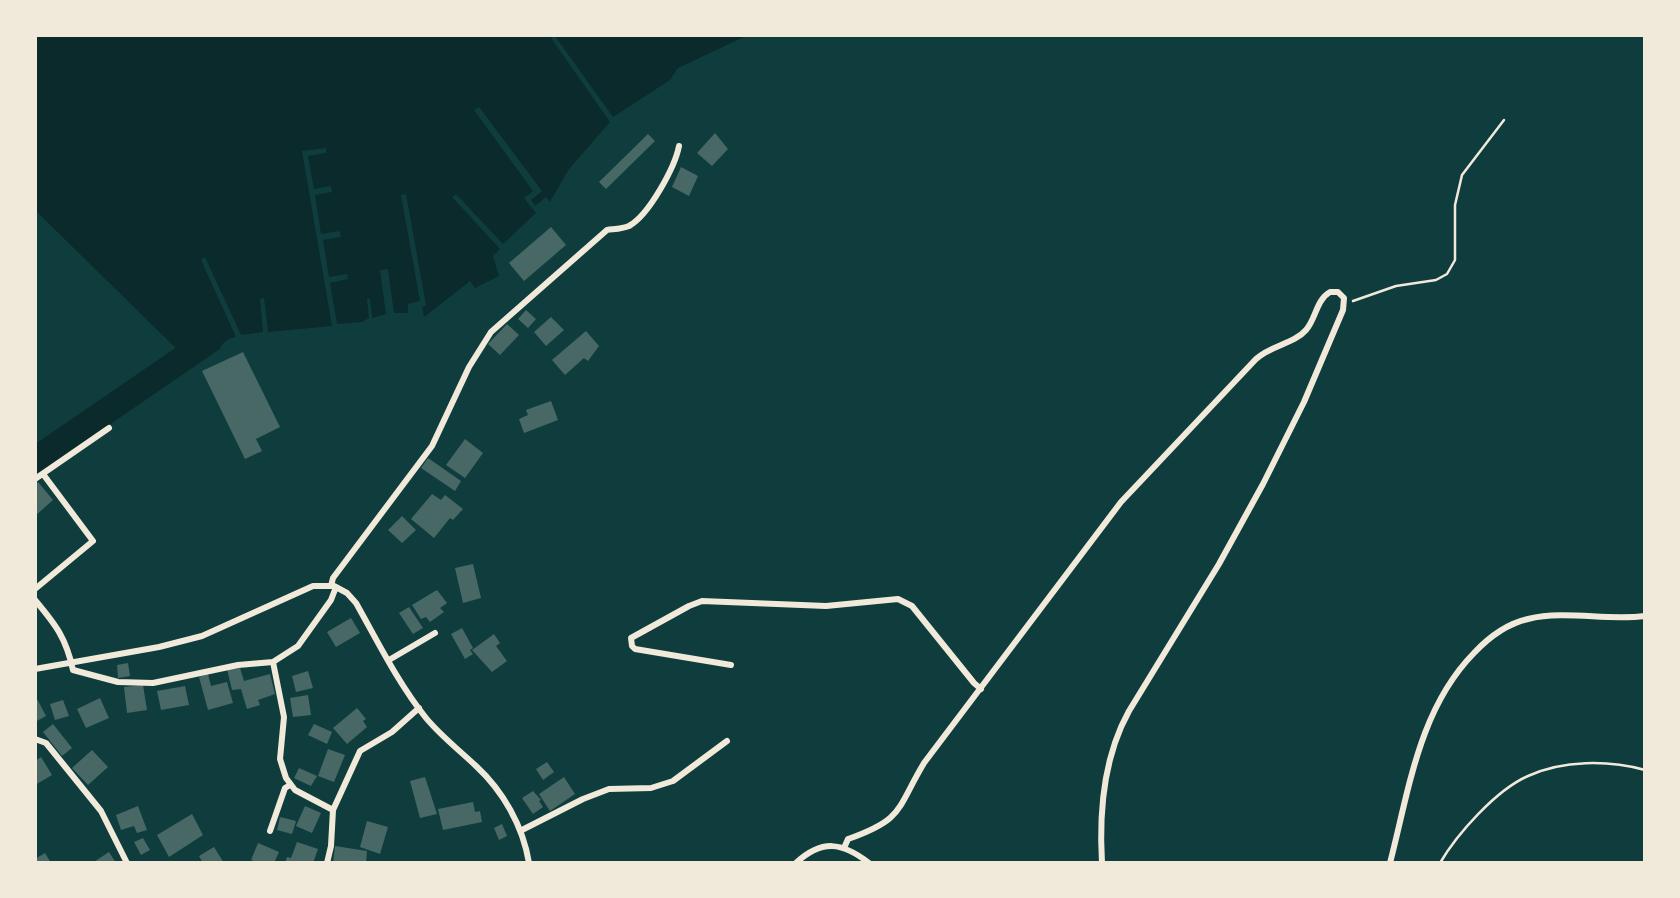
<!DOCTYPE html>
<style>
body{margin:0}
#map{position:relative;width:1680px;height:898px;overflow:hidden;background:#0f3d3e;font-family:Mulish,sans-serif}
canvas{display:block}
.frame{position:absolute;inset:0;border:37px solid #f1e9da;pointer-events:none}
</style>
<div id="map">
<canvas width="1680" height="898"></canvas>
<div class="frame"></div>
</div>
<script>
const ctx = document.querySelector('canvas').getContext('2d');
ctx.lineJoin = 'round';
function paint(path, color) { ctx.fillStyle = color; ctx.fill(path, 'evenodd'); }
function trace(path, color, width, dash) { ctx.strokeStyle = color; ctx.lineWidth = width; ctx.lineCap = dash ? 'butt' : 'round'; ctx.setLineDash(dash || []); ctx.stroke(path); }
const water = new Path2D(`
 M35,35H748L678,68L670,80L613,117L555,36L551,38L610,122L569,169L550,202L546,197L535,206L531,200L542,191L479,107L474,110L533,191L524,198L536,213L503,244L456,194L452,197L500,249L493,256L499,276L475,288L470,281L424,317L422,307L426,305L406,194L401,195L420,301L408,304V313H394L388,269L380,270L386,314L372,318L370,299H367L369,318L362,322L337,324L330,283L348,279L347,274L329,277L323,240L341,237L340,231L321,234L315,195L332,192L331,186L314,189L308,156L326,153V148L302,151L332,326L268,332L264,298L260,299L263,332L241,335L205,257L201,260L236,337L229,339L193,365L35,210Z`);
const river = new Path2D(`
 M35,460L210,340L209,338`);
const building = new Path2D(`
 M715,133L728,149L712,166L697,153Z
 M648,134L655,141L606,189L599,182Z
 M681,167L698,176L689,196L672,187Z
 M551,227L566,245L524,281L509,263Z
 M526,310L536,319L528,328L518,319Z
 M551,317L564,330L546,346L534,332Z
 M507,324L519,335L500,355L488,344Z
 M586,331L599,346L588,361L584,358L565,375L552,360Z
 M243,352L280,427L256,439L262,451L245,459L202,371Z
 M551,401L558,420L524,433L519,419L528,415L526,410Z
 M465,439L483,453L465,478L446,465Z
 M428,458L461,481L455,491L421,468Z
 M38,482L53,500L35,516V485Z
 M432,494L441,500L445,495L463,509L453,520L450,518L434,538L411,519Z
 M402,516L416,530L402,543L388,530Z
 M473,564L481,598L463,603L455,568Z
 M437,590L447,603L440,608L444,612L430,622L426,617L421,619L412,605Z
 M409,607L423,628L413,634L399,613Z
 M351,618L360,633L336,647L327,632Z
 M462,628L473,648L470,650L473,654L465,659L451,634Z
 M494,634L500,643L496,646L507,661L492,672L472,650Z
 M128,663L130,676L118,678L117,665Z
 M240,668L244,681L270,674L275,694L258,700L260,705L247,709L241,689L232,690L227,669Z
 M308,671L313,688L296,692L292,676Z
 M208,674L211,686L227,682L233,703L208,710L199,677Z
 M143,685L147,710L127,713L124,687Z
 M185,686L189,705L161,710L157,691Z
 M35,695L46,716L35,722Z
 M308,695L311,715L293,717L290,698Z
 M100,698L109,718L86,728L77,709Z
 M63,700L69,716L55,720L50,704Z
 M357,708L366,719L363,721L367,727L347,744L333,728Z
 M53,724L72,748L62,756L43,732Z
 M314,724L332,732L327,744L308,735Z
 M328,749L345,755L334,782L318,776Z
 M92,750L108,767L88,785L72,768Z
 M41,757L52,775L35,785V761Z
 M547,762L554,772L543,780L536,769Z
 M299,768L317,776L311,786L294,778Z
 M425,777L437,814L420,818L410,781Z
 M564,777L575,794L550,811L539,794Z
 M533,791L541,800L539,801L543,807L533,814L522,798Z
 M473,802L475,812L480,811L482,822L443,830L438,809Z
 M138,806L147,830L137,833L134,826L121,830L116,815Z
 M305,806L321,813L312,833L296,826Z
 M192,814L203,835L169,857L157,835Z
 M280,817L296,821L292,834L277,830Z
 M367,821L388,827L380,854L360,847Z
 M502,824L507,836L499,840L494,828Z
 M143,838L150,850L141,855L134,842Z
 M297,842L318,849L313,863H285L287,857L291,858Z
 M258,843L279,852L274,863H260L251,860Z
 M335,846L367,851L366,863H333Z
 M214,847L224,863H203L199,856Z
 M109,852L116,863H92Z
 M45,853L51,863H35V859Z`);
const path = new Path2D(`
 M1353,301L1396,286L1436,280L1447,274L1455,260V205L1462,175L1504,120
 M1440,863C1457,834 1496,790 1528,776C1563,760 1608,760 1645,770`);
const minor = new Path2D(`
 M35,479L109,428
 M331,586L333,578L432,446L469,367L491,332L607,230C614,229 622,229 629,226C649,215 675,167 679,146
 M35,589L93,541L43,474
 M35,600C56,625 66,638 73,670L118,682L153,683L238,665L273,662L298,646L331,600L336,587
 M389,660L435,633
 M273,662L284,717L280,759L286,778L295,790L333,810L331,846L327,863
 M731,665L635,649L632,646L631,638L689,606L702,601L826,606L898,599L912,606L974,683L981,689
 M35,669L159,647L202,636L313,586H334L347,593L356,603C378,642 398,683 426,718C441,736 459,750 476,766C503,791 523,826 529,863
 M35,739L46,743L101,811L127,863
 M333,810L360,751L392,732L419,708
 M270,831L285,788L290,785
 M520,831L583,799L609,789L651,788L673,781L727,741
 M844,848L848,839C904,819 896,810 924,763L1121,502L1256,359C1271,345 1294,344 1306,330C1316,319 1316,300 1330,292H1338L1344,298L1343,310L1304,402L1263,484L1219,564L1129,711C1104,756 1099,813 1102,863
 M796,863C822,839 842,842 869,863
 M1390,863C1409,790 1419,709 1474,653C1489,637 1506,624 1528,619C1566,610 1606,621 1645,616`);
paint(water, '#0a2a2b');
trace(river, '#0a2a2b', 26);
paint(building, '#486865');
trace(path, '#f1e9da', 2.5);
trace(minor, '#f1e9da', 6);
</script>
